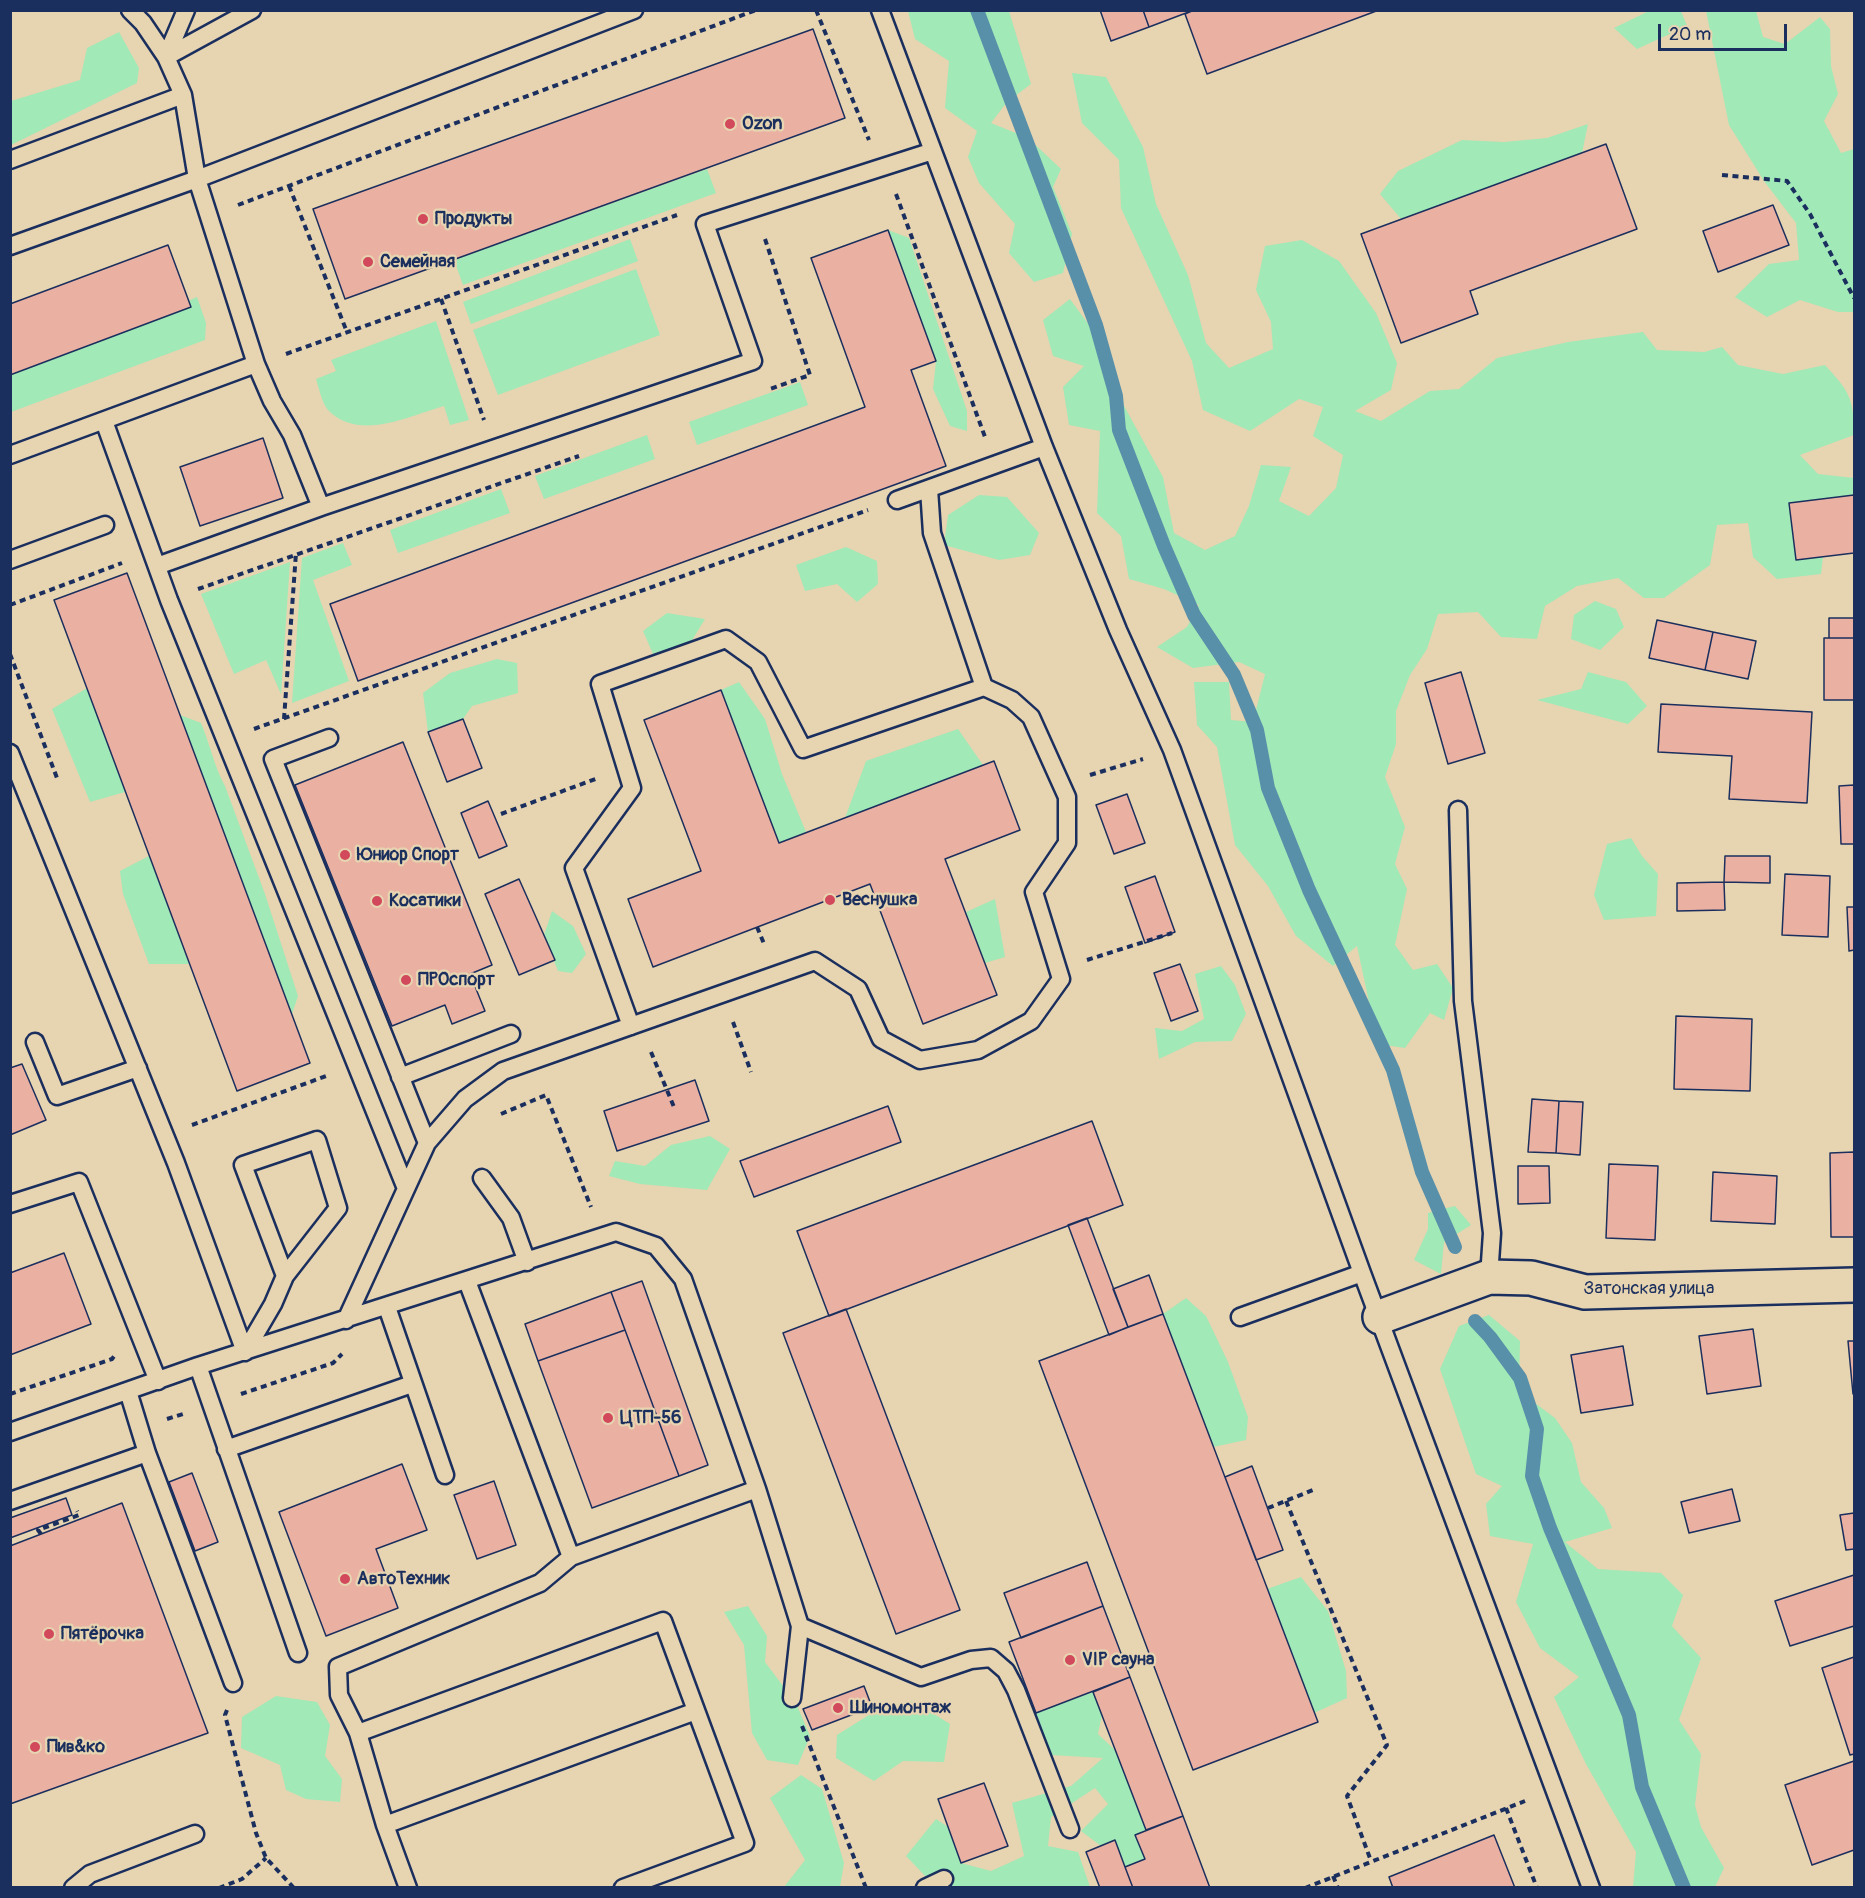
<!DOCTYPE html>
<meta charset="utf-8">
<style>
body{margin:0}
#map{position:relative;width:1865px;height:1898px;overflow:hidden;background:#e7d4b1;font-family:Pangolin,sans-serif}
canvas{display:block}
.frame{position:absolute;inset:0;border:12px solid #1b2f5e;pointer-events:none}
.scale{position:absolute;left:1658px;top:24px;width:129px;height:27px;box-sizing:border-box;border:3px solid #1b2f5e;border-top:0;padding-left:8px;font-size:18px;line-height:21px;white-space:nowrap;color:#1b2f5e;-webkit-text-stroke:4px #e7d4b1;paint-order:stroke}
</style>
<div id="map">
<canvas width="1865" height="1898"></canvas>
<div class="frame"></div>
<div class="scale">20 m</div>
</div>
<script>
const ctx = document.querySelector('canvas').getContext('2d');
ctx.lineJoin = 'round';
function paint(path, color) { ctx.fillStyle = color; ctx.fill(path, 'evenodd'); }
function trace(path, color, width, dash) { ctx.strokeStyle = color; ctx.lineWidth = width; ctx.lineCap = dash ? 'butt' : 'round'; ctx.setLineDash(dash || []); ctx.stroke(path); }
function label(font, color, halo, rows, align = 'center') {
  ctx.font = font + ' Pangolin,sans-serif'; ctx.lineWidth = 4.5; ctx.setLineDash([]); ctx.textBaseline = 'middle'; ctx.strokeStyle = halo; ctx.fillStyle = color; for (const [text, x, y, turn = 0] of rows) {
    ctx.save(); ctx.translate(x, y); ctx.rotate((+turn || 0) * Math.PI / 180); ctx.textAlign = isNaN(turn) ? turn : align; if (halo) ctx.strokeText(text, 0, 0); ctx.fillText(text, 0, 0); ctx.restore();
  }
}
const green = new Path2D(`
 M1651,10L1681,11L1687,26L1637,49L1614,28Z
 M908,11H1009L1031,84L1007,102L991,123L1028,138L1061,169L1053,187L1072,234L1063,273L1034,282L1009,253L1015,224L979,183L968,157L977,131L945,108L949,61L915,39Z
 M1706,11H1756L1763,37L1785,44L1820,17L1830,29L1831,66L1838,94L1824,121L1841,153L1854,149V312H1838L1800,300L1767,317L1735,297L1769,264L1799,260L1796,223L1764,181L1729,125Z
 M119,32L139,68L137,83L11,145V101L80,80L87,48Z
 M1072,73L1106,77L1143,147L1156,204L1188,275L1206,343L1229,368L1273,349L1271,322L1256,290L1265,246L1302,240L1339,261L1376,313L1397,363L1391,390L1355,411L1381,421L1430,391L1459,389L1497,358L1568,342L1643,332L1657,350L1704,352L1722,347L1738,365L1783,374L1825,365C1849,391 1854,398 1854,435L1800,455L1818,474L1854,478V517L1827,521L1821,574L1777,579L1753,557L1748,523L1717,525L1710,565L1664,598H1644L1618,578L1577,586L1545,606L1537,639L1501,637L1478,612L1438,614L1427,649L1410,675L1396,711V744L1385,777L1405,827L1395,864L1407,889L1395,945L1413,970L1437,964L1453,988L1444,1020L1430,1013L1405,1048L1378,1044L1357,946L1333,966L1296,936L1268,886L1235,845L1217,747L1197,725L1194,682H1229L1231,720L1253,722L1265,674L1239,662L1193,668L1157,647L1187,627L1199,605L1164,589L1129,579L1121,536L1097,513L1100,431L1069,425L1063,387L1084,366L1053,356L1043,320L1070,299L1097,336L1123,404L1163,477L1174,533L1205,550L1235,536L1249,506L1261,465L1291,467L1279,501L1309,516L1336,488L1343,455L1313,436L1323,407L1299,399L1250,431L1203,410L1192,361L1121,208L1119,160L1082,123Z
 M1588,124L1582,153L1401,219L1380,194L1398,171L1462,140L1504,142L1547,138Z
 M707,169L716,193L463,285L454,260Z
 M888,230L909,238L967,411V431L950,426L933,389L936,361Z
 M630,239L638,261L471,324L463,302Z
 M636,269L660,335L498,395L473,330Z
 M197,297L206,323L205,340L11,412V375L191,307L188,301Z
 M436,321L469,420L450,425L444,406C409,416 359,442 328,410C322,403 319,388 316,379L336,371L331,360Z
 M800,382L808,405L697,445L689,422Z
 M647,435L655,459L544,499L535,476Z
 M501,489L510,513L398,553L390,530Z
 M979,495L1007,497L1039,533L1030,555L999,560L944,545L948,515Z
 M343,543L352,565L313,580L349,681L292,703L302,558Z
 M846,547L877,561L878,584L857,602L837,584L805,591L796,565Z
 M290,562L281,694L266,660L234,674L201,594Z
 M1595,601L1616,609L1624,627L1600,650L1571,639L1574,615Z
 M667,613L705,619L691,642L653,654L643,631Z
 M497,659L517,663L518,693L472,706L463,719L428,732L423,693L450,673Z
 M1588,672L1626,682L1647,706L1628,724L1537,700L1581,689Z
 M739,682L765,719L782,774L806,832L779,843L721,690Z
 M87,688L125,792L90,802L52,709Z
 M180,715L201,723C210,744 214,766 225,786L265,894L298,996L292,1014Z
 M958,729L983,765L845,818L866,761Z
 M1631,838L1642,856L1658,874L1656,916L1604,920L1594,895L1607,844Z
 M149,856L189,964H149L123,894L120,871Z
 M995,899L1005,957L985,963L966,912Z
 M552,911L573,926L586,954L572,973L558,971L544,935Z
 M1221,966L1235,985L1246,1014L1232,1041L1195,1042L1159,1059L1155,1028L1182,1031L1204,1019L1195,974Z
 M710,1136L730,1149L707,1190L640,1184L609,1176L615,1161L645,1166L671,1145Z
 M1455,1206L1471,1225L1444,1242L1441,1274L1414,1260L1428,1229V1213Z
 M1186,1298L1206,1316L1228,1362L1248,1417L1246,1440L1213,1447L1163,1314Z
 M1489,1315L1520,1341L1519,1391L1555,1418L1572,1443L1581,1482L1604,1508L1612,1528L1565,1542L1598,1569L1661,1573L1683,1595L1672,1626L1701,1658L1679,1720L1701,1754L1695,1805L1701,1827L1724,1868L1715,1887H1633L1636,1852L1586,1764L1554,1697L1579,1677L1540,1648L1516,1602L1533,1544L1490,1536L1486,1504L1502,1486L1476,1474L1440,1369L1459,1326Z
 M1301,1577L1328,1611L1346,1671L1347,1698L1314,1713L1267,1589Z
 M748,1606L767,1636L765,1662L796,1703L810,1736L798,1765L767,1760L752,1733L744,1645L724,1612Z
 M1093,1692L1103,1710L1098,1734L1115,1750L1146,1830L1135,1835L1145,1859L1125,1867L1115,1840L1101,1846L1081,1831L1108,1804L1095,1788L1051,1817L1048,1846L1078,1852L1090,1887H951L929,1880L906,1856L936,1819L948,1827L961,1863L991,1871L1024,1856L1012,1803L1071,1786L1103,1758L1051,1755L1032,1734L1036,1713Z
 M276,1696L317,1702L330,1725L325,1756L342,1779L340,1802L306,1799L286,1790L280,1765L241,1748L242,1717Z
 M913,1701L950,1724L944,1762L903,1761L874,1781L836,1758L837,1735L880,1708Z
 M801,1775L822,1789L844,1863L840,1887H784L805,1860L770,1798Z`);
const stream = new Path2D(`
 M977,10L1096,325L1116,396L1119,430L1164,546L1194,615L1234,675L1257,730L1268,788L1309,890L1393,1070L1422,1172L1455,1247
 M1475,1321L1490,1337L1520,1378L1537,1429L1532,1476L1550,1528L1629,1715L1642,1787L1684,1888`);
const building = new Path2D(`
 M1100,10H1143L1149,27L1111,41Z
 M1143,10H1194L1149,27Z
 M1194,10H1379L1207,74L1185,14Z
 M813,29L845,118L345,299L313,209Z
 M1606,144L1637,229L1470,291L1478,314L1401,343L1361,234Z
 M1773,205L1789,245L1718,272L1703,231Z
 M888,230L936,361L911,370L946,466L358,681L330,604L865,407L811,258Z
 M168,245L191,307L10,375V304Z
 M263,438L283,498L200,526L180,467Z
 M1854,495V553L1796,560L1789,503Z
 M127,573L310,1063L237,1091L54,600Z
 M1829,618H1854V638H1829Z
 M1657,620L1713,632L1705,670L1649,658Z
 M1713,632L1756,641L1748,679L1705,670Z
 M1824,638H1854V700H1824Z
 M1461,672L1485,753L1448,764L1425,683Z
 M721,690L779,843L994,761L1020,830L945,859L997,995L923,1024L870,884L653,967L628,899L701,871L644,720Z
 M1661,704L1812,712L1807,803L1729,799L1732,756L1658,752Z
 M463,719L482,768L447,782L428,732Z
 M403,742L492,965L470,974L485,1011L452,1024L445,1005L392,1026L295,785Z
 M1854,785V844H1841L1839,786Z
 M1127,794L1145,843L1114,854L1096,805Z
 M488,801L507,846L479,858L461,813Z
 M1725,856H1770V883L1724,882Z
 M1785,874L1830,876L1828,937L1782,935Z
 M1155,876L1175,932L1145,943L1125,887Z
 M519,879L555,960L519,975L485,894Z
 M1724,882L1725,910L1677,911V883Z
 M1847,907H1854V950L1849,951Z
 M1180,964L1198,1011L1171,1021L1154,973Z
 M1676,1016L1752,1019L1750,1091L1674,1089Z
 M22,1064L46,1120L10,1135V1068Z
 M695,1080L709,1121L617,1151L604,1111Z
 M1532,1099L1559,1101L1556,1153L1528,1152Z
 M1559,1101L1583,1102L1580,1155L1556,1153Z
 M888,1106L901,1142L754,1197L740,1161Z
 M1092,1121L1123,1205L829,1316L797,1231Z
 M1854,1152V1237H1831L1830,1153Z
 M1609,1164L1658,1166L1655,1240L1606,1238Z
 M1518,1166H1549L1550,1203L1518,1204Z
 M1713,1172L1777,1176L1775,1224L1711,1221Z
 M1087,1218L1128,1327L1109,1335L1068,1225Z
 M64,1253L91,1324L10,1355V1273Z
 M1149,1275L1163,1314L1128,1327L1113,1289Z
 M642,1281L708,1465L679,1476L611,1292Z
 M611,1292L625,1330L538,1361L525,1324Z
 M846,1309L960,1610L896,1634L783,1333Z
 M1163,1314L1318,1722L1193,1770L1039,1361Z
 M1753,1329L1761,1386L1707,1394L1699,1336Z
 M625,1330L679,1476L592,1508L538,1361Z
 M1848,1341H1854V1394H1853Z
 M1623,1346L1633,1405L1581,1413L1571,1355Z
 M402,1464L427,1530L376,1549L398,1608L326,1636L279,1512Z
 M1252,1466L1283,1550L1256,1560L1225,1477Z
 M192,1473L218,1542L195,1551L169,1482Z
 M494,1481L516,1545L477,1559L454,1495Z
 M1732,1489L1740,1521L1689,1533L1681,1502Z
 M66,1498L72,1515L10,1538V1518Z
 M122,1503L208,1733L10,1804V1546Z
 M1854,1513V1549L1846,1550L1840,1515Z
 M1087,1562L1103,1606L1021,1638L1004,1593Z
 M1854,1575V1626L1790,1646L1775,1601Z
 M1103,1606L1130,1677L1036,1713L1009,1642Z
 M1854,1657V1754L1850,1755L1822,1668Z
 M1130,1677L1183,1816L1146,1830L1093,1692Z
 M864,1686L872,1707L812,1730L803,1709Z
 M1854,1761V1850L1812,1865L1785,1785Z
 M984,1783L1008,1846L961,1863L938,1799Z
 M1183,1816L1210,1888H1133L1125,1867L1145,1859L1135,1835Z
 M1494,1835L1515,1888H1393L1389,1877Z
 M1115,1840L1125,1867L1133,1888H1100L1086,1852Z`);
const path = new Path2D(`
 M816,10L869,140
 M1722,175L1787,181L1810,214L1854,298
 M289,186L347,332
 M896,194L985,437
 M238,205L756,10
 M765,239L810,375L770,389
 M441,299L484,420
 M286,354L677,215
 M198,589L579,456
 M10,605L122,563
 M10,654L57,778
 M284,719L296,553
 M254,729L868,510
 M1090,775L1143,759
 M501,814L598,778
 M757,927L765,946
 M1087,960L1172,933
 M733,1022L751,1072
 M651,1052L674,1107
 M501,1114L546,1095L591,1207
 M192,1125L329,1075
 M10,1394L112,1359L115,1355
 M241,1394L333,1363L342,1354
 M167,1419L183,1414
 M1286,1501L1387,1745L1347,1796L1371,1861
 M1268,1508L1313,1490
 M41,1534L38,1530L79,1515L77,1511
 M227,1710L225,1715L256,1833L266,1858L294,1888
 M802,1726L866,1888
 M1506,1808L1537,1888
 M1333,1876L1338,1888
 M219,1888L242,1879L266,1858
 M1305,1888L1525,1801`);
const service = new Path2D(`
 M130,10L143,23L166,57L183,95L197,179L256,364L272,401L292,435L321,507L753,361L705,224L933,151
 M880,10L1044,447L1118,630L1172,750L1362,1273L1591,1888
 M166,57L252,10
 M166,57L186,10
 M10,160L183,95
 M10,246L197,179L634,10
 M104,421L169,600L405,1186
 M10,455L256,364
 M929,489L932,533L984,687
 M897,500L1044,447
 M10,560L105,525
 M157,566L321,507
 M329,738L273,759L427,1143
 M10,753L176,1163L245,1352
 M1458,810L1463,1001L1492,1233L1489,1277
 M35,1042L57,1096L138,1068
 M400,1077L511,1034
 M482,1178L511,1218L527,1262
 M10,1204L79,1182L158,1381
 M467,1281L571,1557
 M387,1307L445,1475
 M1240,1317L1362,1273
 M346,1320L427,1143L465,1099L503,1071L815,961L858,989L881,1039L920,1060L978,1050L1031,1021L1061,979L1034,892L1067,843V797L1031,717L1012,700L984,687L803,749L758,662L726,639L600,684L632,788L574,868L631,1026
 M245,1352L273,1304L285,1276L338,1208L317,1140L243,1165L285,1276
 M198,1366L298,1653
 M128,1391L147,1453L233,1683
 M10,1432L198,1366L616,1232L656,1246L683,1279L757,1489L800,1626L792,1698
 M226,1449L412,1384
 M10,1501L147,1453
 M800,1626L921,1677L971,1660L991,1658L1006,1671L1016,1690L1070,1829
 M358,1733L663,1621L745,1843L623,1888
 M385,1825L696,1711
 M73,1888L90,1874L195,1834
 M408,1888L385,1825L358,1733L339,1695L338,1667L540,1583L571,1557L757,1489
 M925,1888L944,1879`);
const minor = new Path2D(`
 M1380,1317L1489,1277L1531,1278L1585,1292L1854,1285`);
const markers = [
 [730,124,6,"#d1495b"],
 [423,219,6,"#d1495b"],
 [368,262,6,"#d1495b"],
 [345,855,6,"#d1495b"],
 [830,900,6,"#d1495b"],
 [377,901,6,"#d1495b"],
 [406,980,6,"#d1495b"],
 [608,1418,6,"#d1495b"],
 [345,1579,6,"#d1495b"],
 [49,1634,6,"#d1495b"],
 [1070,1660,6,"#d1495b"],
 [838,1708,6,"#d1495b"],
 [35,1747,6,"#d1495b"]
];
const poiNames = [
 ["Ozon",742,124],
 ["Продукты",435,219],
 ["Семейная",380,262],
 ["Юниор Спорт",357,855],
 ["Веснушка",842,900],
 ["Косатики",389,901],
 ["ПРОспорт",418,980],
 ["ЦТП-56",620,1418],
 ["АвтоТехник",357,1579],
 ["Пятёрочка",61,1634],
 ["VIP сауна",1082,1660],
 ["Шиномонтаж",850,1708],
 ["Пив&ко",47,1747]
];
const streetNames = [
 ["Затонская улица",1649,1289]
];
paint(green, '#a1e9b7');
trace(stream, '#5890aa', 14);
paint(building, '#eab1a3');
trace(building, '#1b2f5e', 1.5);
trace(service, '#1b2f5e', 21);
trace(minor, '#1b2f5e', 38);
trace(path, '#1b2f5e', 4, [6, 4.5]);
trace(service, '#e7d4b1', 16);
trace(minor, '#e7d4b1', 33);
for (const [x, y, r, color] of markers) { const dot = new Path2D(); dot.arc(x, y, r, 0, 2 * Math.PI); ctx.fillStyle = color; ctx.fill(dot); trace(dot, '#e7d4b1', 2); }
label('bold 18px', '#1b2f5e', '#e7d4b1', poiNames, 'left');
label('18px', '#1b2f5e', '#e7d4b1', streetNames);
</script>
